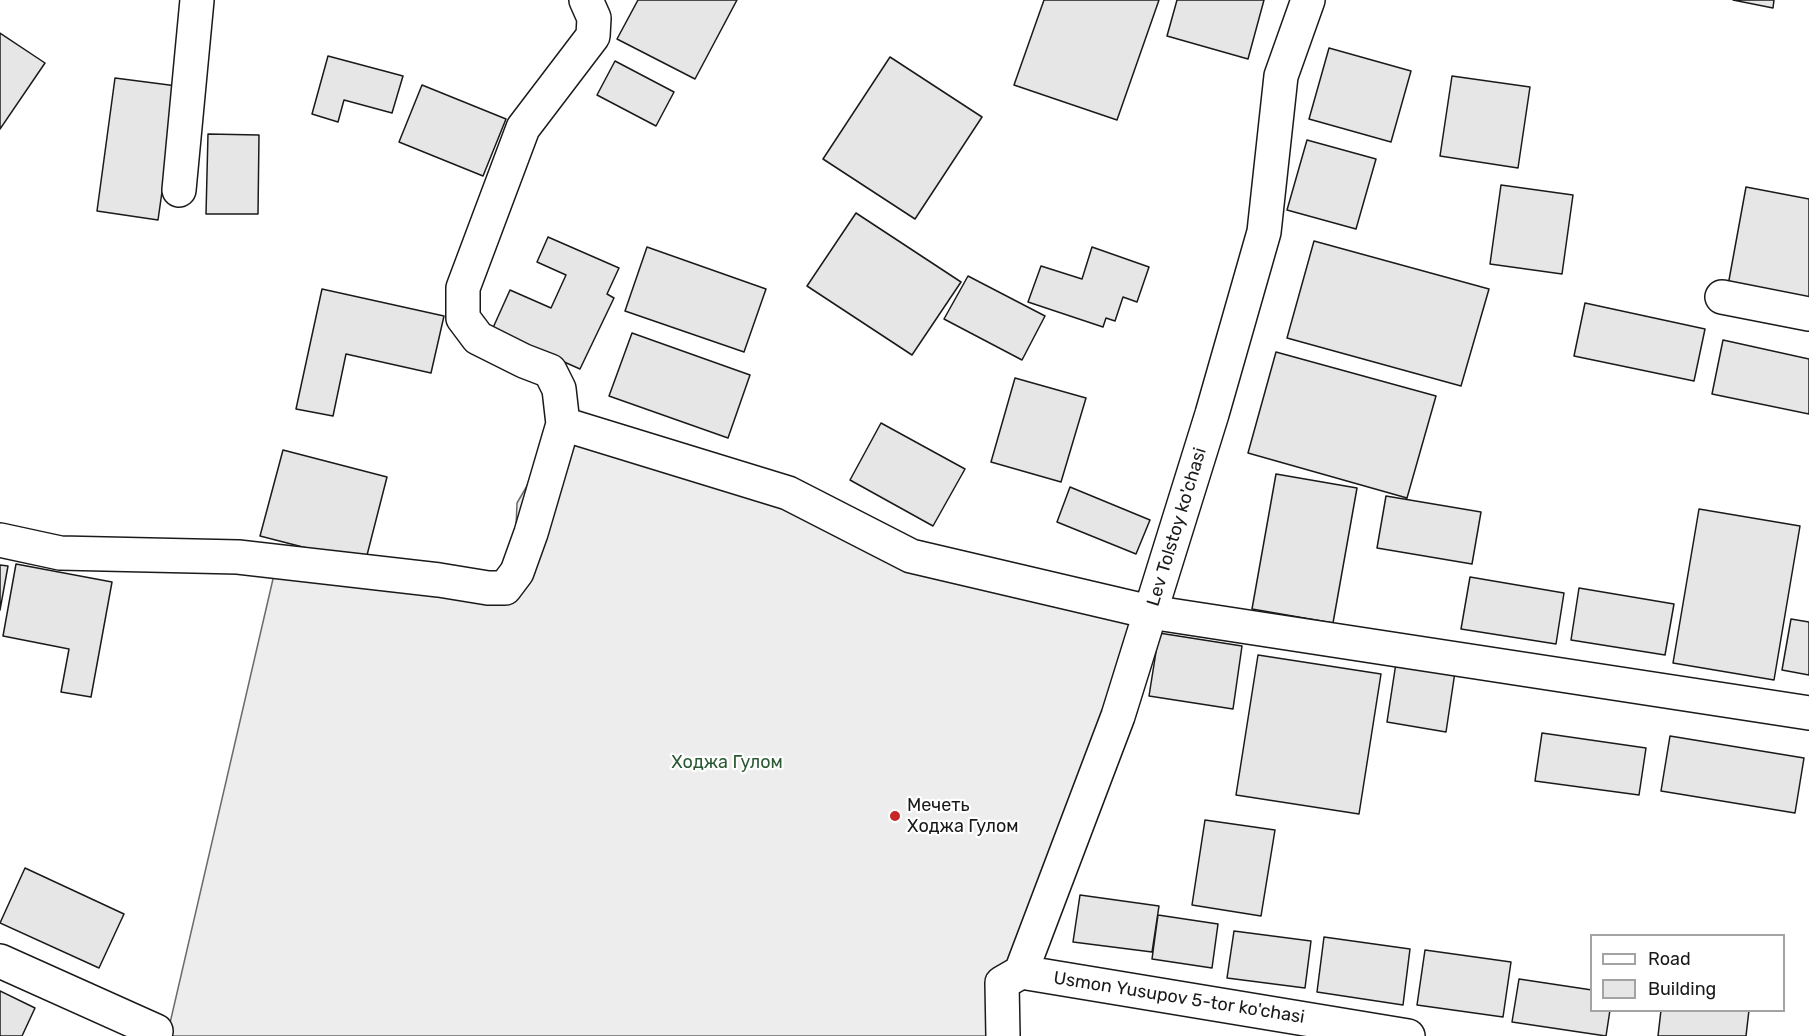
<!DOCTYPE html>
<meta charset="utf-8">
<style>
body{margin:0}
#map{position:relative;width:1809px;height:1036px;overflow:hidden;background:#fff;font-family:Rubik,sans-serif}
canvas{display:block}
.legend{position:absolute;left:1590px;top:934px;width:195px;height:78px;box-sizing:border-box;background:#fff;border:2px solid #a3a3a3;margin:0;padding:8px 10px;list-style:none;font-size:18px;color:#1a1a1a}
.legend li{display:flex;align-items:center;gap:12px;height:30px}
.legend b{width:30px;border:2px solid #a3a3a3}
</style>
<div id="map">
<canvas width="1809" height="1036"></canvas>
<ul class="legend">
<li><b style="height:8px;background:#fff"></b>Road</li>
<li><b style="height:16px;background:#e6e6e6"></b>Building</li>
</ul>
</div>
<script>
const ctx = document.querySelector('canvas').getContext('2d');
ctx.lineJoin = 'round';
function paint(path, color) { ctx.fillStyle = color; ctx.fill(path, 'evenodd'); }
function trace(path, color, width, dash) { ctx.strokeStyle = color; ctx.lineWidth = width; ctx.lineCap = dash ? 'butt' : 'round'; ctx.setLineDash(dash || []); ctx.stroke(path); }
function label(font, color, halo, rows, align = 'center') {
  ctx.font = font + ' Rubik,sans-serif'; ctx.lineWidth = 4.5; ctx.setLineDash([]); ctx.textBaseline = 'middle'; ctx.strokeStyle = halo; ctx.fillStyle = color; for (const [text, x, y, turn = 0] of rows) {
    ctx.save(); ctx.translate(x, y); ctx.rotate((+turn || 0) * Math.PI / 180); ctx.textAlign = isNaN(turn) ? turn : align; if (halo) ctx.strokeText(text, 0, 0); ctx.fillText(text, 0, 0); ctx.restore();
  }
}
const built = new Path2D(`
 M563,424L946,564L1150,612L1002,983L1004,1036H167L276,566L513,596L517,503Z`);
const building = new Path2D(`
 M638,0H737L695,79L617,39Z
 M1044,0H1159L1117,120L1014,85Z
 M1177,0H1264L1248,59L1167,36Z
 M1733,0H1774L1773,8Z
 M0,33L45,63L0,129Z
 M1329,48L1411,71L1391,142L1309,119Z
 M328,56L403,76L392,113L344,100L338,122L312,114Z
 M890,57L982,117L915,219L823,159Z
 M615,61L674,92L656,126L597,95Z
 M1452,76L1530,87L1518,168L1440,156Z
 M115,78L177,86L158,220L97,211Z
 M422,85L506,119L483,176L399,142Z
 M208,134L259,135L258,214H206Z
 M1307,140L1376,159L1356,229L1287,210Z
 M1501,185L1573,195L1562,274L1490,264Z
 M1746,187L1809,199V306L1727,291Z
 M856,213L961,282L912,355L807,286Z
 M548,237L619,268L607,294L614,298L580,369L492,330L510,290L551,308L566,275L537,262Z
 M1314,241L1489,289L1461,386L1287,338Z
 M647,247L766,289L744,352L625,311Z
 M1092,247L1149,267L1137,302L1123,297L1115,321L1106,318L1103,327L1028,302L1041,266L1082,279Z
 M968,276L1045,316L1022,360L944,319Z
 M322,289L444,316L431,373L346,354L333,416L296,409Z
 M1585,303L1705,329L1694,381L1574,356Z
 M632,333L750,375L728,438L609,396Z
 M1723,340L1809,359V414L1712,394Z
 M1276,352L1436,396L1407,498L1248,453Z
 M1015,378L1086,398L1061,482L991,462Z
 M881,423L965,469L933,526L850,480Z
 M283,450L387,477L365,563L260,536Z
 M1276,474L1357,488L1333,623L1252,609Z
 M1070,487L1150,520L1136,554L1057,522Z
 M1386,496L1481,512L1472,564L1377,548Z
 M1699,509L1800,526L1774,680L1673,663Z
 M16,564L112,582L91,697L61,692L69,649L3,636Z
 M0,565L8,566L0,610Z
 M1470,577L1564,593L1556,644L1461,629Z
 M1579,588L1674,604L1665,655L1571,640Z
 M1791,619L1809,622V675L1782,670Z
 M1159,633L1242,646L1233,709L1149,696Z
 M1258,655L1381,674L1359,814L1236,795Z
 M1396,663L1455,672L1446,732L1387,722Z
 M1542,733L1646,748L1639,795L1535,781Z
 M1670,736L1804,758L1795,813L1661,791Z
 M1205,820L1275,830L1261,916L1192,905Z
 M25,868L124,914L99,968L0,923Z
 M1080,895L1159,906L1152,952L1073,942Z
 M1158,915L1218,924L1212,968L1152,959Z
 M1234,931L1311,941L1305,988L1227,978Z
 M1324,937L1410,949L1403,1005L1317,992Z
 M1425,950L1511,962L1503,1017L1417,1005Z
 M1519,979L1592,990V1010H1610L1606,1036L1512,1022Z
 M0,991L35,1008L22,1036H0Z
 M1661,1010H1749L1746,1036H1658Z`);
const minor = new Path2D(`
 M179,190L197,0
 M1722,297L1809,314
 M563,424L788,493L911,556L1150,612L1809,713
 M0,540L60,553L238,557L439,580L488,588H505L517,572L531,533L563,424L559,389L550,371L524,361L478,338L463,318V288L523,128L593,36L594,18L586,0
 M0,961L156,1031L155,1036
 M1021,972L1408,1036
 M1003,1036L1002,983L1021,972L1118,716L1212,414L1264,232L1281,76L1308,0`);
const markers = [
 [895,816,6,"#c62828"]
];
const streetNames = [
 ["Lev Tolstoy ko'chasi",1177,527,-73],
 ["Usmon Yusupov 5-tor ko'chasi",1179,998,9]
];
const parkNames = [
 ["Ходжа Гулом",727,763]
];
const poiNames = [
 ["Мечеть",907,806],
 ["Ходжа Гулом",907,827]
];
paint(built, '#ededed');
trace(built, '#6a6a6a', 1.5);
paint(building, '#e6e6e6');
trace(building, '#1a1a1a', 1.5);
trace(minor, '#1a1a1a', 36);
trace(minor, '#fff', 33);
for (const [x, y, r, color] of markers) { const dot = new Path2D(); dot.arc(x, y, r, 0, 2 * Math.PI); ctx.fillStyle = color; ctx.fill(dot); trace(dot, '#fff', 2); }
label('18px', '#1a1a1a', '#fff', streetNames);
label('18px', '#2b5a34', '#fff', parkNames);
label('18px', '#1a1a1a', '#fff', poiNames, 'left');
</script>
